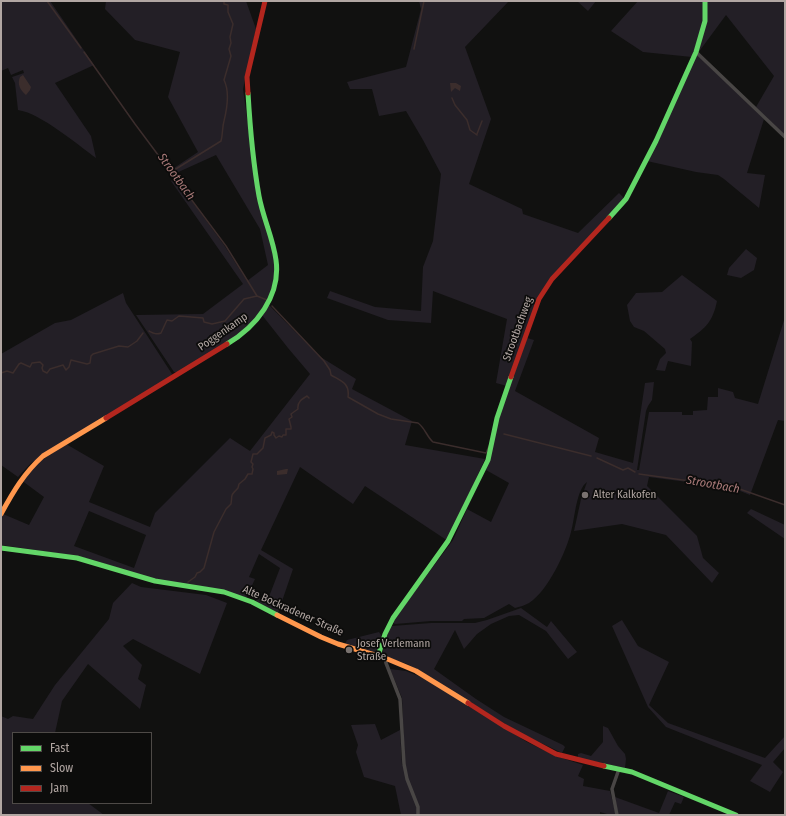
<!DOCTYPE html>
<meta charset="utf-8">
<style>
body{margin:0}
#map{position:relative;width:786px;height:816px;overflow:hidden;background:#111110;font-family:"Fira Sans Condensed",sans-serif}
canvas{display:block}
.frame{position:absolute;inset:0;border:2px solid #b1a6a2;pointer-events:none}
.legend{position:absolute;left:12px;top:732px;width:140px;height:72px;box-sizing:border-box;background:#0c0c0b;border:1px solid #4e4a47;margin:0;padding:5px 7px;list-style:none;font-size:12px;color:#b1a6a2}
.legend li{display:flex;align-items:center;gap:8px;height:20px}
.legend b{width:20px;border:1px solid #4e4a47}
</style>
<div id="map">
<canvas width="786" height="816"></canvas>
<div class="frame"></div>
<ul class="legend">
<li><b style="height:5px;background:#63d668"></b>Fast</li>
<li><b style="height:5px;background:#ff974d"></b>Slow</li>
<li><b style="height:5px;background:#b3261e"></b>Jam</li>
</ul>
</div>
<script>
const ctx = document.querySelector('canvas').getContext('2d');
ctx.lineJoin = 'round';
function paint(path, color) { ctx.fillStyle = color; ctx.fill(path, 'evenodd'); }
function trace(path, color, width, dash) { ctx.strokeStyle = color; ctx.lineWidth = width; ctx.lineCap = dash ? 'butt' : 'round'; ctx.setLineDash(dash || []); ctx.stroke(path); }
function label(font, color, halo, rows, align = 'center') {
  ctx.font = font + ' "Fira Sans Condensed",sans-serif'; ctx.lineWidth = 3.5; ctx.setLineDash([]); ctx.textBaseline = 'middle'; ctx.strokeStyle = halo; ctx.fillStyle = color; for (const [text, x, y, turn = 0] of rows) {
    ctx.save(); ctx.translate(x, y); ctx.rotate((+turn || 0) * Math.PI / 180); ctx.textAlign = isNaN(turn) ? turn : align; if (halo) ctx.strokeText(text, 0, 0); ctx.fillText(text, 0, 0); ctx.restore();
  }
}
const green = new Path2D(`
 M1,1H50L94,65L55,83L91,136L96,158C77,144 40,113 18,110L15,83L12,77L24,73L23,70L11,75L8,68L1,71Z
 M106,1H246L256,29L243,89L256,183L272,248L275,264V277L267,303L255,322L235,338L178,373L174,372L136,315L203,314L243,284L171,181L175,178L224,245L247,281L268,265L260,229L216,155L174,174L171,170L198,152L168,97L180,52L135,40L105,9Z
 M419,1H509L465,47L491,119L469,184L522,209L523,214L578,233L619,193L625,199L547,283L507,386L496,383L507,319L433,291L431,323L388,320L327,298L330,291L375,307L421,311L423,267L433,241L441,174L423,140L406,111L379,116L372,89H350L347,82L406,67L421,9Z
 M577,1H596L588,11Z
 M638,1H704V20L692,57L643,52L611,31Z
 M706,1H785V135L756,107L774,76L726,15L698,53Z
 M696,54L764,119L747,173L765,175L759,208L724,179L718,175L696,172L647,161Z
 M746,249L757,258L754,270L741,278L727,275L729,268Z
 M682,275L717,301C713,321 706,328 690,339L692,342L691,366L668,361L665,371L656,370L660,359L666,353L665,349L644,331L634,327L630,321L627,305L636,293L662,292Z
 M123,293L126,303L172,374L171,377L31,463L18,477L1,465V354L55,323L71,320Z
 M269,305L319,356L356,379L352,389L412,421L405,445L485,459L448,541L365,486L353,504L300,467L261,550L293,569L278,613L256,601L258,597L267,602L280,568L259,554L249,577L255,579L246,598L219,589L156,580L93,560L76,556L1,545V518L3,514L29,525L44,497L21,480L33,466L66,444L104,466L89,502L150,527L155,513L230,438L250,451L310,374L288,348L262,315ZM89,511L146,535L134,568L74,546Z
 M785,317V421L778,420L750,495L733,488L649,477L647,486L697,536L703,558L719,573L712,583L666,535L622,524L574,531L581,499L587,482C576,490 575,518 571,532C566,552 548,591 529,603C525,605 520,607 515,608L509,604L484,618L464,619L462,621H431L395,624L392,622L453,540L467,509L491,522L509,483L486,470L498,419L527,338L534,340L515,391L599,438L595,452L633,463L645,383L654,382L652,400L648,406L646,411L637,470H639L649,412H682V415H693V411L707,410L708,397H718V388L733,392L735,398L758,404Z
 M751,509L785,525V539L747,513Z
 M132,583L141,587L206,595L227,603L200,674L133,639L123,646L142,665L138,679L146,685L140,709L88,664L62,701L55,733H13V803H88L104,815H1V716L8,719L13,716L33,719L55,685L109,619L113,603Z
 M521,608L547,627L551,621L577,652L568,659L546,631L519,615L509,616L491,624L477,634L464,649L455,630L434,669L476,699L504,717L563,745L565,747L562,753L516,731L422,672L407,664L381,655L390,627L392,626L431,623H475L487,620Z
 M622,620L638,646L669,662L649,705L668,723L765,758L785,736V748L773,762L783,772L770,792L750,781L762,765L666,727L648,707L612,626Z
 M379,632L381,635L378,649L374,653L345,644L347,640Z
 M390,669L406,671L426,679L527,742L556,756L583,765L578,776L584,779L583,786L610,791L616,815H607V814L600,812V815H401L395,786L364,777L356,752L358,745L351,725L375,724L381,740L400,730L402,765H405L402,698Z
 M603,726L608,728L618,746L625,754L626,759L625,768L578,758V754L581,753L591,756L603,742Z
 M668,791L684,797L681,804L675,802L669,815H618L615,797L659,813Z`);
const water = new Path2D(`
 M23,75L31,87L30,90L26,95C20,90 17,84 20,77Z
 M450,83H456L461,86L460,91L455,88L451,92Z
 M286,469H288L287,474L277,475V471Z`);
const stream = new Path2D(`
 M47,1L81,48
 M414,49L424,1
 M84,52L135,124L226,246L257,296L267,300
 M452,98L455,105L467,120L470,130L477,135
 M477,134L482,121
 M171,172L221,141C223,134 222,128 224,121C227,109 230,92 224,80L231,56L229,49L231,43L230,37L233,24L228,12V5L224,4V1
 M272,306L324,361L330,370L331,375C341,381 350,383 348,397L378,414L391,419L418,423C425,428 427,437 433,442L486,453L489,446
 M149,331C153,333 156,335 161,333L167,320L172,321L179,316L203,318L204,322L212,324L225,321L244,299L257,296
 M1,373L7,371L13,373L19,364L21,363L30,367L32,363L40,362L43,365L42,368L43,371L47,373L50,369L63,365L66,370L69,367L71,360L87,364L90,363L91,356L93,354L119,346L128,347L137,341L143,333
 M504,434L591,456
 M597,458L623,470L628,468L635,472
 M639,474L734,487L785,505
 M188,582L195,577L197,573L200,572L204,568L214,532L226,509L231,504C233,491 229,498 238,488L239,484L245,479L248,474H252L253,469L252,467L253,464L251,462L253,454H257L263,448L265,438L271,435L272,432L274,433V435L276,438L279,436L282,437L283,435H286V429H291V427L289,419L292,417L291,414L298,409C297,402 302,399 307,396L309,398`);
const street = new Path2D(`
 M696,52L785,137
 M385,658L386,663L400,699L404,764L407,779L418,807V815
 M617,815L612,789L619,769`);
const fast = new Path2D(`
 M609,218L626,199L656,141L696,52L705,21V1
 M227,344C256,327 281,296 276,260C273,238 263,218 259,196C253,162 250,127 248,93
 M1,548L77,558L155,581L224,592L252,602L277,615
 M378,656L385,634L393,618L448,541L488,460L497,418L511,377
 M604,766L632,772L736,815`);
const slow = new Path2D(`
 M1,514C13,492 24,473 43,456L106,418
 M277,615L321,637L338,644L385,658L416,671L468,703`);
const jam = new Path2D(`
 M248,93L247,77L265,1
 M511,377L539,299L552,279L609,218
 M106,418L227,344
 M468,703L504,726L556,754L604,766`);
const markers = [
 [585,495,4,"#79726f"],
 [349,650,4,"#79726f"]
];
const streetNames = [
 ["Strootbachweg",518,329,-70],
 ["Poggenkamp",223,332,-35],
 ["Alte Bockradener Straße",293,611,24]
];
const poiNames = [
 ["Alter Kalkofen",593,495],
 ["Josef Verlemann",357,644],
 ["Straße",357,657]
];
const waterNames = [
 ["Strootbach",176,177,54],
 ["Strootbach",713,485,10]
];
paint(green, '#231f26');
paint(water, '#3b2d2c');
trace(stream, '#3b2d2c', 1.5);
trace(street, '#494645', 3.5);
trace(fast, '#63d668', 5);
trace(slow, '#ff974d', 5);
trace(jam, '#b3261e', 5);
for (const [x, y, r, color] of markers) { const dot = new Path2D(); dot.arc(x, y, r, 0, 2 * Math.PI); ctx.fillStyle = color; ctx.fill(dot); trace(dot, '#0c0c0b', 1.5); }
label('11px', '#b1a6a2', '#0c0c0b', streetNames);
label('11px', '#b1a6a2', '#0c0c0b', poiNames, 'left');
label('italic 12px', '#ab7b7a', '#0c0c0b', waterNames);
</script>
